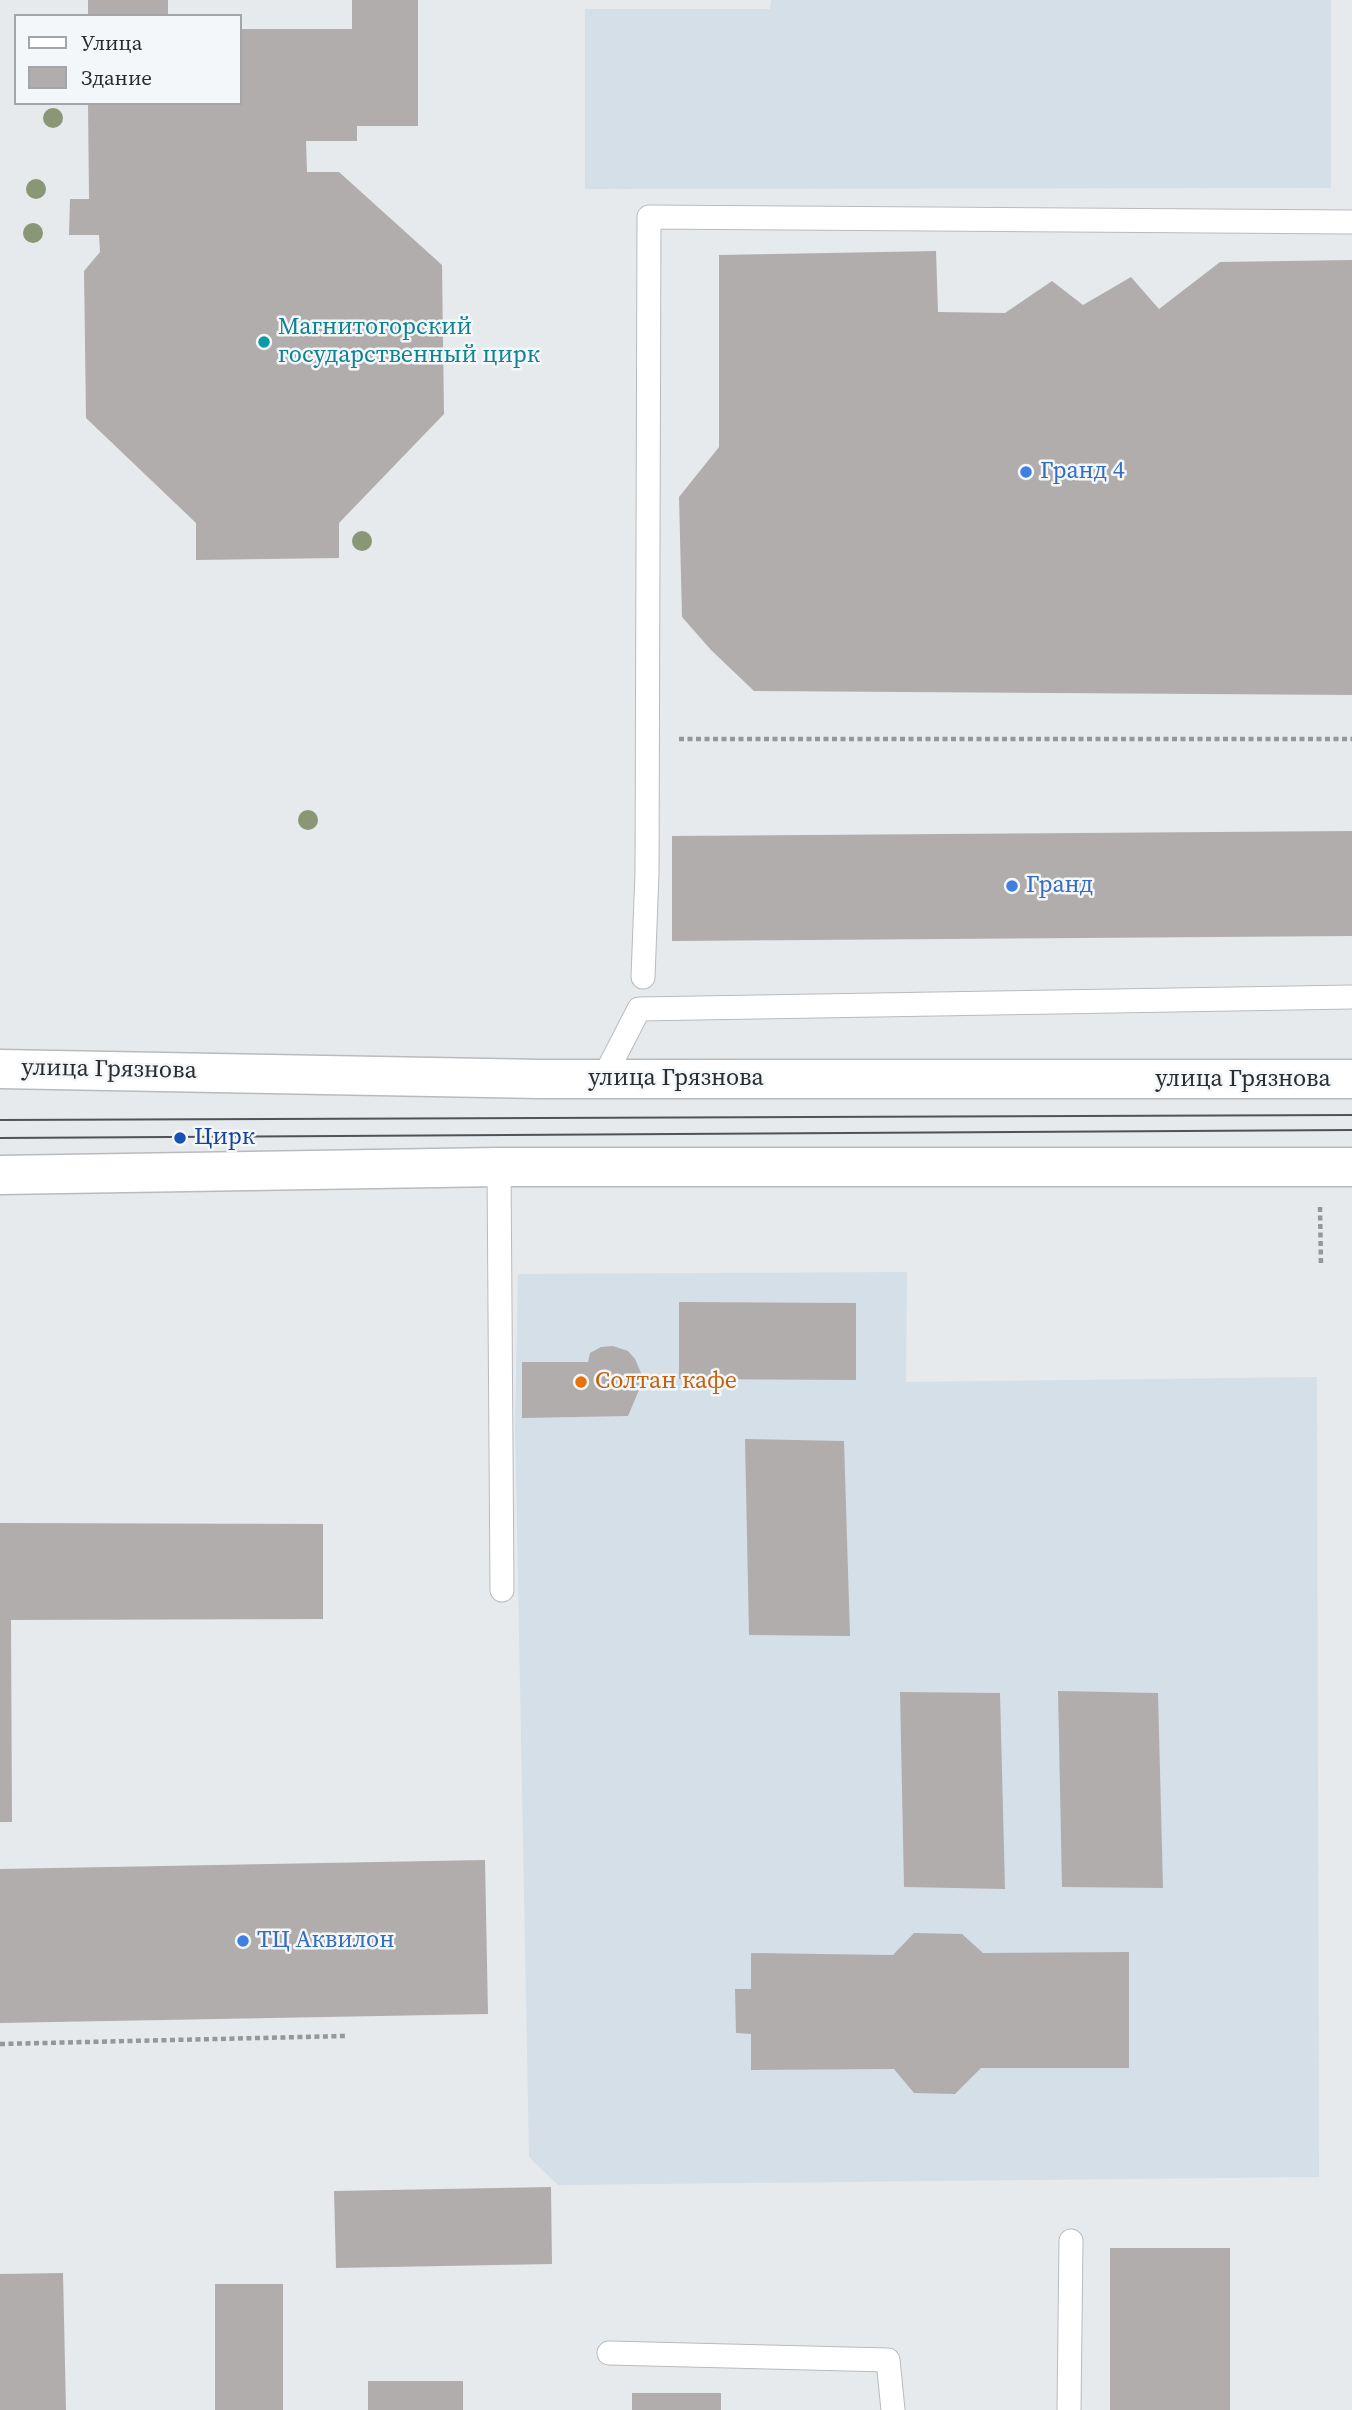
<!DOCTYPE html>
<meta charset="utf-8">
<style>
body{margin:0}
#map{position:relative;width:1352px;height:2410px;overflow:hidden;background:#e6eaed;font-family:"Source Serif 4",serif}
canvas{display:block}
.legend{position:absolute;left:14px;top:14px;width:228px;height:91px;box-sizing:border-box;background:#f3f7fa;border:2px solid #a3a5a8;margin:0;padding:9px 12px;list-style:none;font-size:21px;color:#2a2b2d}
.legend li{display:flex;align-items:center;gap:14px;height:35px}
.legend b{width:35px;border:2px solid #a3a5a8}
</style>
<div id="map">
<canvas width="1352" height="2410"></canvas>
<ul class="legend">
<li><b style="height:9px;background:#fff"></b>Улица</li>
<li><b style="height:19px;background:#b1adac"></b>Здание</li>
</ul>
</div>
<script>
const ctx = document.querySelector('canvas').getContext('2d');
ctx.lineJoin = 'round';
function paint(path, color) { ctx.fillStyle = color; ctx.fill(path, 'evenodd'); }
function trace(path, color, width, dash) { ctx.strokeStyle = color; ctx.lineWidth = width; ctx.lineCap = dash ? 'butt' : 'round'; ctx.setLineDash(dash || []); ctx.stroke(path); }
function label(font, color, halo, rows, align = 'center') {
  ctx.font = font + ' "Source Serif 4",serif'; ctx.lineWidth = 5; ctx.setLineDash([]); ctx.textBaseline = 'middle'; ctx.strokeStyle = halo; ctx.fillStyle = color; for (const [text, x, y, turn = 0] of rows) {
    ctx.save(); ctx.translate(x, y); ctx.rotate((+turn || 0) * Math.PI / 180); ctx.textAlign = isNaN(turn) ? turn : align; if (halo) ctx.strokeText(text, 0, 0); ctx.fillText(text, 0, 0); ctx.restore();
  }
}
const built = new Path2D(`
 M771,0H1331V188L585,189V9H770Z
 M907,1272L906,1382L1317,1377L1319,2177L558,2185L529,2157L515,1422L518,1274Z`);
const building = new Path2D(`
 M88,0H168V16H88Z
 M352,0H418V126H357V141H306L307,172H339L442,265L444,414L339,523V558L196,560V523L86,418L84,271L100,252L99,235H69L70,199H89L88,103H240V29H352Z
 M936,251L938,312L1005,313L1052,281L1083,305L1131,277L1159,309L1220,262L1352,260V695L754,691L711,650L682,617L679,497L719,447V255Z
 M1352,831V936L672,941V836Z
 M679,1302L856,1303V1380L679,1379Z
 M613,1346L628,1351L635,1359L641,1373L639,1390L628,1416L522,1418V1362H588L590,1353L601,1347Z
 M745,1439L844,1441L850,1636L749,1635Z
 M0,1523L323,1524V1619L11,1620L12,1822H0Z
 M1058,1691L1158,1693L1163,1888L1062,1887Z
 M900,1692L1000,1693L1005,1889L904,1887Z
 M485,1860L488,2014L0,2023V1869Z
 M914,1933L962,1934L983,1953L1129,1952V2068H981L955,2094L914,2093L894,2069L751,2070V2034L736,2033L735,1989H751V1953L893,1955Z
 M551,2187L552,2264L336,2268L334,2191Z
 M1110,2248H1230V2410H1110Z
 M63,2273L66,2410H0V2274Z
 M215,2284H283V2410H215Z
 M368,2381H463V2410H368Z
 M632,2393H721V2410H632Z`);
const path = new Path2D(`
 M679,739H1352
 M1320,1207L1321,1266
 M0,2044L345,2036`);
const lane = new Path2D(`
 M643,977L647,873L649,217L1352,222
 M603,1079L639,1009L1352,997
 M499,1167L502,1590
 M609,2353L888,2360L893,2410
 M1069,2410L1071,2241`);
const primary = new Path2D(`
 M0,1069L540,1079H1352
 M0,1175L499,1167H1352`);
const tram = new Path2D(`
 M0,1120L1352,1115
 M0,1138L1352,1130`);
const trees = [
 [53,118],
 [36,189],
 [33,233],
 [362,541],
 [308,820]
];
const markers = [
 [264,342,7,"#0f9aa8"],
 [1026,472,7,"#3f7fe0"],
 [1012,886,7,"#3f7fe0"],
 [180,1138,7,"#1a4fb4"],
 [581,1382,7,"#e8710a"],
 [243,1941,7,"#3f7fe0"]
];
const cultureNames = [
 ["Магнитогорский",278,328],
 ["государственный цирк",278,356]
];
const shopNames = [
 ["Гранд 4",1040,472],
 ["Гранд",1026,886],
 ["ТЦ Аквилон",257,1941]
];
const streetNames = [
 ["улица Грязнова",109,1070,1],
 ["улица Грязнова",676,1079],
 ["улица Грязнова",1243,1080]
];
const transitNames = [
 ["Цирк",194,1138]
];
const foodNames = [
 ["Солтан кафе",595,1382]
];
paint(built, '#d5dfe8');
paint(building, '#b1adac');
trace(lane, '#b8bbbe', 25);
trace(primary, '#b8bbbe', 41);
trace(path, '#95979a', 4.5, [5, 3.5]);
trace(lane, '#fff', 23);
trace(primary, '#fff', 38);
trace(tram, '#505254', 2);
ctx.fillStyle = '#899777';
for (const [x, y] of trees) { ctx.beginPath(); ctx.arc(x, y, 10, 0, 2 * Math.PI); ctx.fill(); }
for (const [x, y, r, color] of markers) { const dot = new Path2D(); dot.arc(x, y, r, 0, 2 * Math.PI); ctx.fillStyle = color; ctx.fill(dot); trace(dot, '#f3f7fa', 2.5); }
label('24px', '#0d838f', '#f3f7fa', cultureNames, 'left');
label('24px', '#366cbe', '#f3f7fa', shopNames, 'left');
label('24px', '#2a2b2d', '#f3f7fa', streetNames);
label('24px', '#164399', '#f3f7fa', transitNames, 'left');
label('24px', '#c56008', '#f3f7fa', foodNames, 'left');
</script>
